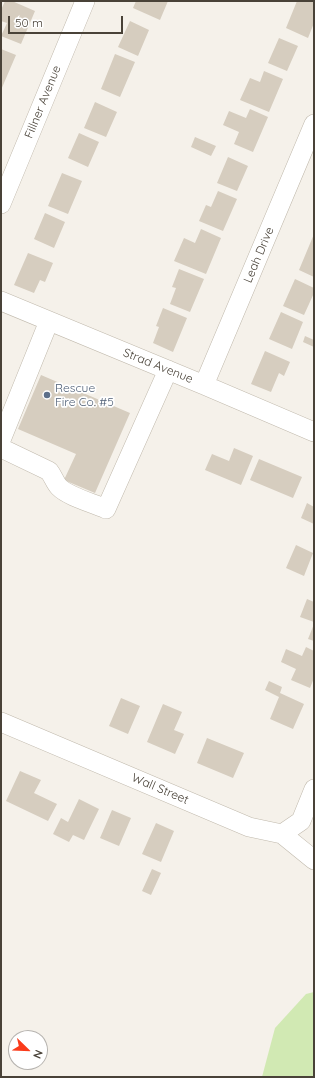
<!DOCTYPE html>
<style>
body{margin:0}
#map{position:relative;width:315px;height:1078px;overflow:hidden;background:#f5f1ea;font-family:Quicksand,sans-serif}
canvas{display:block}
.frame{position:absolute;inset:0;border:2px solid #494238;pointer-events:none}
.north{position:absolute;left:8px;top:1030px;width:40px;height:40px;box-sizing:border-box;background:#fff;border:1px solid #b6b3af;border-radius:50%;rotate:113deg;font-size:11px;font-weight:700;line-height:16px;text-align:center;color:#494238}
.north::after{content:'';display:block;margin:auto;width:14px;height:18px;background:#fa3b1b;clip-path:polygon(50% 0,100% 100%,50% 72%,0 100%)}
.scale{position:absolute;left:8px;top:16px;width:115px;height:18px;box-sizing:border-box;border:2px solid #494238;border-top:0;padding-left:5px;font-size:12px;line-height:14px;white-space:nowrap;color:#494238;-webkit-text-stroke:3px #fff;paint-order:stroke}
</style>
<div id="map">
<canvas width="315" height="1078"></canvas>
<div class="frame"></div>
<div class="north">N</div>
<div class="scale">50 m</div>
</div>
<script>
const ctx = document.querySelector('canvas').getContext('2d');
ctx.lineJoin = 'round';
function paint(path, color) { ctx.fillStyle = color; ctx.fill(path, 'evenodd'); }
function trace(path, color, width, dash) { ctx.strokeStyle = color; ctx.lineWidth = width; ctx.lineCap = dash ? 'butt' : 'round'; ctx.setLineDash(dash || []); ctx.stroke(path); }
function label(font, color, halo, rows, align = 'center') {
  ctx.font = font + ' Quicksand,sans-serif'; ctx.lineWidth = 3.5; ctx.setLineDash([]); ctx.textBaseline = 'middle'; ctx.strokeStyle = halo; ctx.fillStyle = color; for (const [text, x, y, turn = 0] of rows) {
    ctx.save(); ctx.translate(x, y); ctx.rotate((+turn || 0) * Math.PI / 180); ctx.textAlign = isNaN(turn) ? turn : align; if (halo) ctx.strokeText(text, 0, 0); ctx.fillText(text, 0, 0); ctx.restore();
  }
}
const green = new Path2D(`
 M314,992V1077H262L275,1028L306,994Z`);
const building = new Path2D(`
 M5,1H12L35,11L21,44L1,36L7,23L1,21V10Z
 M136,1H168L160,20L133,8Z
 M297,1H314V23L308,38L286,28Z
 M130,21L149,30L138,56L118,47Z
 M279,38L298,46L287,71L268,63Z
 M1,49L16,55L1,90Z
 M115,54L135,62L120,97L101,89Z
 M264,71L283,79L269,112L240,100L250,78L260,82Z
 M95,102L117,112L106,137L84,128Z
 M250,109L268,117L253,152L234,144L239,132L223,125L229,111L246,118Z
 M79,133L99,142L88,167L68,158Z
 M195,137L216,146L211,156L191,147Z
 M228,157L248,166L237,191L217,183Z
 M62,173L82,181L68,214L48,206Z
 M218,191L237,199L223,231L199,221L206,205L211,207Z
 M45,213L65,222L54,248L34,239Z
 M201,229L221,238L206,274L174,261L184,238L195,243Z
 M314,234V277L299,270Z
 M28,253L53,263L45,282L40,280L34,293L14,285Z
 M179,269L204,279L190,312L170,304L176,288L172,287Z
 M295,279L314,288V293L304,315L283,306Z
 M163,308L187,318L173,352L153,343L159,327L156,326Z
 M281,312L303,322L292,349L269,339Z
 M305,336L314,340V347L303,342Z
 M265,351L290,362L284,376L279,373L271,392L251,384Z
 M41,375L130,413L95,493L64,480L76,454L18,429Z
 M234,448L253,456L241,485L205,470L212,454L229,461Z
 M259,459L302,477L293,498L250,480Z
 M307,503L314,507V524L301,518Z
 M296,545L313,553L304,576L286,568Z
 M307,599L314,602V622L300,617Z
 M314,624V641L308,639Z
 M306,647L314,651V678L310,688L291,680L296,669L281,662L286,649L302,656Z
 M269,681L282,687L280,693L304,704L293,729L270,719L279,697L265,690Z
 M121,698L140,706L128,734L109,726Z
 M163,704L182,712L174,730L184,734L175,754L147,742Z
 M207,738L244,753L233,778L197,763Z
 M20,771L41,780L34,793L57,804L48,821L6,801Z
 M79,799L99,809L84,840L73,835L69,842L53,834L61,818L68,822Z
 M112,810L131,818L119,846L100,838Z
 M156,823L174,831L161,862L142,854Z
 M152,869L161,873L151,895L142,891Z`);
const minor = new Path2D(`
 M1,204L85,1
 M1,301L204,385L314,432
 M204,385L314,124
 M1,440L49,321
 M1,448L49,471C53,476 55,483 59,487C69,497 93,503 106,509L168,370
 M1,722L249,827L282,834L314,860
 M282,834L301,821L314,789`);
const markers = [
 [47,395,4,"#5c6f8a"]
];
const streetNames = [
 ["Fillner Avenue",43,102,-68],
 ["Leah Drive",259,255,-67],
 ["Strad Avenue",158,366,22],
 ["Wall Street",160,789,23]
];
const serviceNames = [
 ["Rescue",55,388],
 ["Fire Co. #5",55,402]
];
paint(green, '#d1e9b3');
paint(building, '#d6cdbf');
trace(minor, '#c0b9ac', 20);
trace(minor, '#fff', 19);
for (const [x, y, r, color] of markers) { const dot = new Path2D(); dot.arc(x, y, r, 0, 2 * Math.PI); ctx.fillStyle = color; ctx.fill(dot); trace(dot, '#fff', 1.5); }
label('12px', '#494238', '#fff', streetNames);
label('12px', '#4e5e75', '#fff', serviceNames, 'left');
</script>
